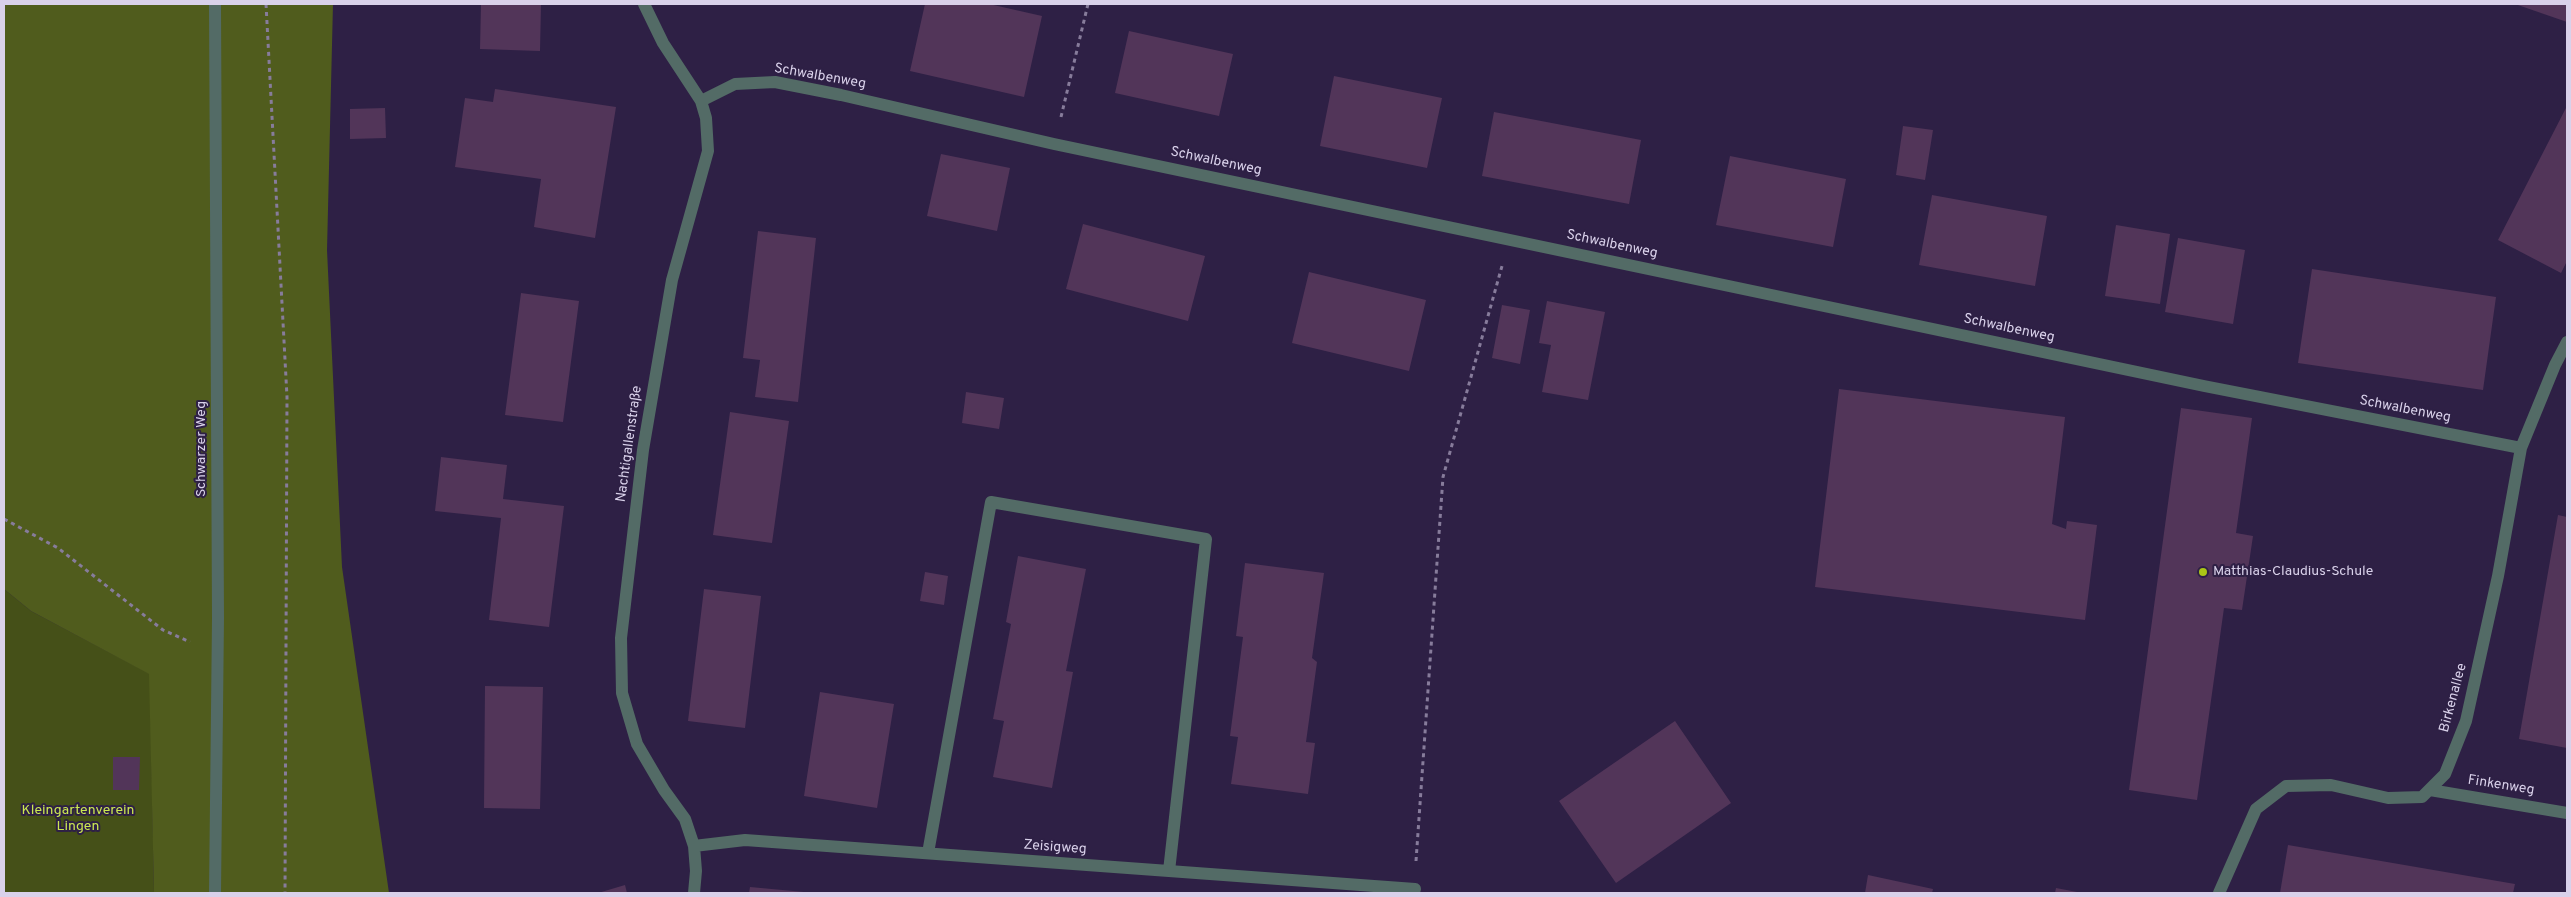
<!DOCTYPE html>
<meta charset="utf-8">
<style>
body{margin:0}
#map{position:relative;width:2571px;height:897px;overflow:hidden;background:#2e2045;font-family:Overpass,sans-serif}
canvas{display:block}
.frame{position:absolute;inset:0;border:5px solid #d9d1ea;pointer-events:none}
</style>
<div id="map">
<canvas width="2571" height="897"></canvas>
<div class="frame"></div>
</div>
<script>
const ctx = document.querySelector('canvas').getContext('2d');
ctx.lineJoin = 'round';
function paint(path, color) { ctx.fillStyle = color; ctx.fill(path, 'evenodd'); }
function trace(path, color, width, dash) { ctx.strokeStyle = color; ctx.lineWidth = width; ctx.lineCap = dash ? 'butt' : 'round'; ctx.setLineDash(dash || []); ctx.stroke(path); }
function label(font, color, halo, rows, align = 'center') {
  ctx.font = font + ' Overpass,sans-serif'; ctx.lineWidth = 4; ctx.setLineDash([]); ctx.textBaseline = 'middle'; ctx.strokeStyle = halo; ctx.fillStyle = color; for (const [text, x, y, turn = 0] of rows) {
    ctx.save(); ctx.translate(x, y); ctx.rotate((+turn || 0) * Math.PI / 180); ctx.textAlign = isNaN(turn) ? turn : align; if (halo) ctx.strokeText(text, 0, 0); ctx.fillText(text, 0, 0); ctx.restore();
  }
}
const green = new Path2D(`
 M4,589L31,611L150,674L154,893H4Z`);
const forest = new Path2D(`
 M4,4H333L327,250L342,567L389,893H154L149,674L31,611L4,589Z`);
const building = new Path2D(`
 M481,4H541L540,51L480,49Z
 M925,4H989L1042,16L1024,97L910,71Z
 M2515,4H2567V22Z
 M1129,31L1233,54L1219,116L1115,93Z
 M1334,76L1442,98L1427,168L1320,146Z
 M495,89L616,107L595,238L534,227L541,179L455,167L465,98L493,102Z
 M2567,106V261L2561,273L2498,240Z
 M385,108L386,138L350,139V109Z
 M1494,112L1641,140L1629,204L1482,176Z
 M1903,126L1933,130L1925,180L1896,175Z
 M941,154L1010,168L997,231L927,216Z
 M1730,156L1846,179L1833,247L1716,225Z
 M1932,195L2047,216L2035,286L1919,265Z
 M1083,224L1205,256L1188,321L1066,289Z
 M2116,225L2170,234L2160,304L2105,296Z
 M758,231L816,238L798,402L755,397L760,360L743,358Z
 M2178,238L2245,250L2233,324L2165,312Z
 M2312,269L2496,297L2483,390L2298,363Z
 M1309,272L1426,300L1409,371L1292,343Z
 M521,293L579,301L563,422L505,415Z
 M1547,301L1605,312L1588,400L1542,392L1551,345L1539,343Z
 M1502,305L1530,310L1520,364L1492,358Z
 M1839,389L2065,417L2052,524L2066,529L2067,521L2097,525L2085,620L1815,587Z
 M966,392L1004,398L999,429L962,423Z
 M2181,408L2252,418L2236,533L2253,536L2242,610L2224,608L2197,800L2129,790Z
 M730,412L789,421L772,543L713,535Z
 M441,457L507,465L503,499L564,506L549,627L489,620L501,518L435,511Z
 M2558,515L2567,517V748L2519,739Z
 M1018,556L1086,569L1066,671L1073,672L1052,788L993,777L1004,721L993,719L1011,624L1006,622Z
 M1245,563L1324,573L1312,658L1317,662L1306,742L1315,743L1308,794L1231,784L1238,737L1230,736L1243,637L1236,636Z
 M925,572L948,576L944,605L920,601Z
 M704,589L761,596L745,728L688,721Z
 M485,686L543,687L540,809L484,808Z
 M820,692L894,704L877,808L804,796Z
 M1675,721L1731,803L1616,883L1559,801Z
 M113,757H140L139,790H113Z
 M2288,845L2515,884L2513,893H2280Z
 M1868,875L1933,889L1932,893H1865Z
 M625,885L627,893H598Z
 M750,887L804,892V893H749Z
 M2056,888L2077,892V893H2055Z`);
const path = new Path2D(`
 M266,4L287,397L285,893
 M1061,117L1088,4
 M4,519L58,548L163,630L190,642
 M1416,861L1443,477L1502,266`);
const minor = new Path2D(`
 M644,4L663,43L701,101L706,118L708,151L672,280L643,450L621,638L622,693L637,744L664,790L685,819L694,846L696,871L694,893
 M701,101L735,84L775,82L841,95L1054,144L2204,386L2521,448
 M2430,790L2567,813
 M694,846L745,840L1415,889
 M928,853L991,502L1206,539L1169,871
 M215,893L218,618L215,4
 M2219,893L2256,809L2286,786L2331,785L2388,798L2422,797L2445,774L2466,721L2498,576L2521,448L2555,365L2567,342`);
const markers = [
 [2203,572,5,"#abc616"]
];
const streetNames = [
 ["Schwalbenweg",820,77,10],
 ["Schwalbenweg",1216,162,12],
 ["Schwalbenweg",1612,245,12],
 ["Schwalbenweg",2009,329,12],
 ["Schwalbenweg",2405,410,11],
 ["Nachtigallenstraße",630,444,-82],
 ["Schwarzer Weg",202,449,-90],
 ["Birkenallee",2454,698,-75],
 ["Finkenweg",2501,786,9],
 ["Zeisigweg",1055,848,4]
];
const poiNames = [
 ["Matthias-Claudius-Schule",2213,572]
];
const parkNames = [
 ["Kleingartenverein",78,811],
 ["Lingen",78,827]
];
paint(green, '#455018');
paint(forest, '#505c1d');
paint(building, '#523559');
trace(path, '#877c9b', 3, [4, 4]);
trace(minor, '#536b66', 12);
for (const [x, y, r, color] of markers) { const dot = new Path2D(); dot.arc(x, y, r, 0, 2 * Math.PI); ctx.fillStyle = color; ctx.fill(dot); trace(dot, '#2e2045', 2); }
label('14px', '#d9d1ea', '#2e2045', streetNames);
label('14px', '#d9d1ea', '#2e2045', poiNames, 'left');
label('14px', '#cbe852', '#2e2045', parkNames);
</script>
